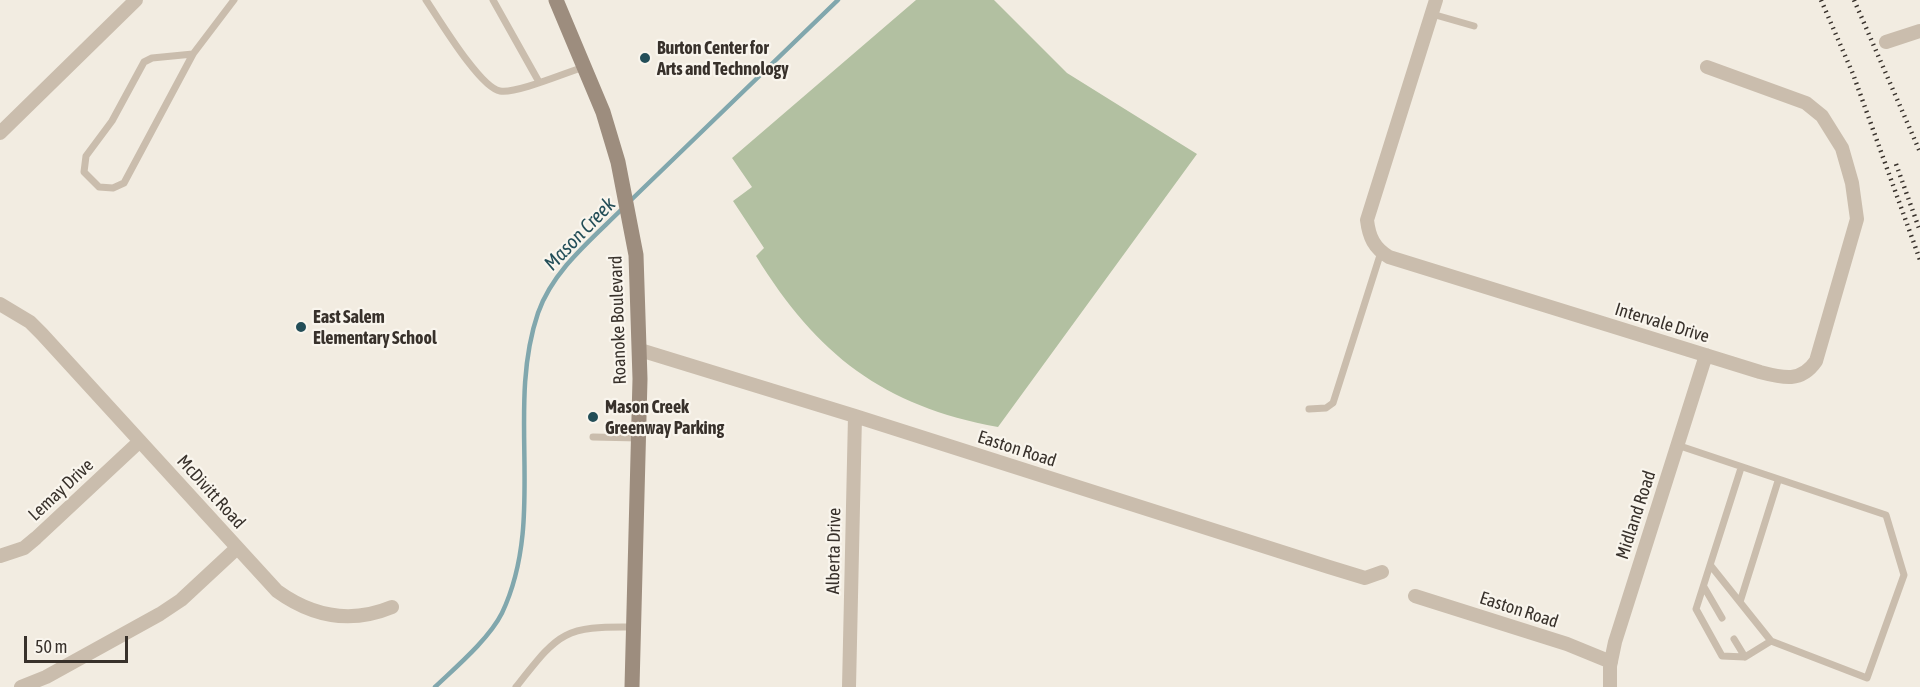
<!DOCTYPE html>
<style>
body{margin:0}
#map{position:relative;width:1920px;height:687px;overflow:hidden;background:#f2ece1;font-family:"Asap Condensed",sans-serif}
canvas{display:block}
.scale{position:absolute;left:24px;top:636px;width:104px;height:27px;box-sizing:border-box;border:3px solid #38312b;border-top:0;padding-left:8px;font-size:18px;line-height:21px;white-space:nowrap;color:#38312b;-webkit-text-stroke:4px #f9f5ed;paint-order:stroke}
</style>
<div id="map">
<canvas width="1920" height="687"></canvas>
<div class="scale">50 m</div>
</div>
<script>
const ctx = document.querySelector('canvas').getContext('2d');
ctx.lineJoin = 'round';
function paint(path, color) { ctx.fillStyle = color; ctx.fill(path, 'evenodd'); }
function trace(path, color, width, dash) { ctx.strokeStyle = color; ctx.lineWidth = width; ctx.lineCap = dash ? 'butt' : 'round'; ctx.setLineDash(dash || []); ctx.stroke(path); }
function label(font, color, halo, rows, align = 'center') {
  ctx.font = font + ' "Asap Condensed",sans-serif'; ctx.lineWidth = 4.5; ctx.setLineDash([]); ctx.textBaseline = 'middle'; ctx.strokeStyle = halo; ctx.fillStyle = color; for (const [text, x, y, turn = 0] of rows) {
    ctx.save(); ctx.translate(x, y); ctx.rotate((+turn || 0) * Math.PI / 180); ctx.textAlign = isNaN(turn) ? turn : align; if (halo) ctx.strokeText(text, 0, 0); ctx.fillText(text, 0, 0); ctx.restore();
  }
}
const green = new Path2D(`
 M916,0H994L1067,73L1197,154L998,427C883,406 817,355 756,256L764,248L733,201L752,187L732,158Z`);
const stream = new Path2D(`
 M629,202L838,0
 M435,687C456,667 489,639 502,613C547,518 505,410 538,313C553,270 592,239 623,208`);
const service = new Path2D(`
 M426,0C439,19 480,88 500,91C516,94 567,72 584,67
 M493,0L539,82
 M1432,14L1474,26
 M193,54L152,58L144,62L112,121L86,156L84,172L99,187L113,188L124,183L193,54L234,0
 M1309,409L1326,408L1333,403L1381,252
 M593,437L639,438
 M1677,445L1886,515L1904,575L1867,678L1771,641L1711,566
 M1741,468L1696,609L1722,656L1745,657L1771,641
 M1704,587L1722,618
 M1740,602L1778,481
 M1734,639L1745,657
 M516,687C559,633 562,626 633,627`);
const minor = new Path2D(`
 M1436,0L1367,220C1369,237 1374,248 1389,257L1760,372C1783,378 1801,383 1816,361L1857,219L1852,183L1842,148L1822,116L1806,103L1707,67
 M1886,42L1920,31
 M0,133L136,0
 M0,304L30,322L42,334L277,591C313,617 351,624 392,607
 M640,350L855,416L1329,567L1365,578L1382,572
 M0,556L24,548L36,538L140,441
 M1415,596L1567,644L1611,662
 M21,687L46,677L160,614L181,600L237,548
 M849,687L855,416
 M1610,687V666L1615,642L1706,355`);
const secondary = new Path2D(`
 M556,0L603,112L618,162L636,255L640,379L632,687`);
const rail = new Path2D(`
 M1821,0L1853,74L1920,260
 M1854,0L1920,152
 M1896,164L1920,231`);
const markers = [
 [645,58,6,"#234e58"],
 [301,327,6,"#234e58"],
 [593,417,6,"#234e58"]
];
const poiNames = [
 ["Burton Center for",657,48],
 ["Arts and Technology",657,69],
 ["East Salem",313,317],
 ["Elementary School",313,338],
 ["Mason Creek",605,407],
 ["Greenway Parking",605,428]
];
const streetNames = [
 ["Roanoke Boulevard",618,320,-92],
 ["Intervale Drive",1662,323,17],
 ["Easton Road",1017,449,18],
 ["Lemay Drive",61,490,-43],
 ["McDivitt Road",211,492,48],
 ["Midland Road",1636,515,-72],
 ["Alberta Drive",834,551,-89],
 ["Easton Road",1519,610,18]
];
const waterNames = [
 ["Mason Creek",580,234,-46]
];
paint(green, '#b2c0a1');
trace(stream, '#81a7ad', 4.5);
trace(service, '#cabdad', 7);
trace(minor, '#cabdad', 14);
trace(secondary, '#9d8d7e', 15);
trace(rail, '#38312b', 4.5, [1.5, 4.5]);
for (const [x, y, r, color] of markers) { const dot = new Path2D(); dot.arc(x, y, r, 0, 2 * Math.PI); ctx.fillStyle = color; ctx.fill(dot); trace(dot, '#f9f5ed', 2); }
label('bold 18px', '#38312b', '#f9f5ed', poiNames, 'left');
label('18px', '#38312b', '#f9f5ed', streetNames);
label('italic 20px', '#234e58', '#f9f5ed', waterNames);
</script>
